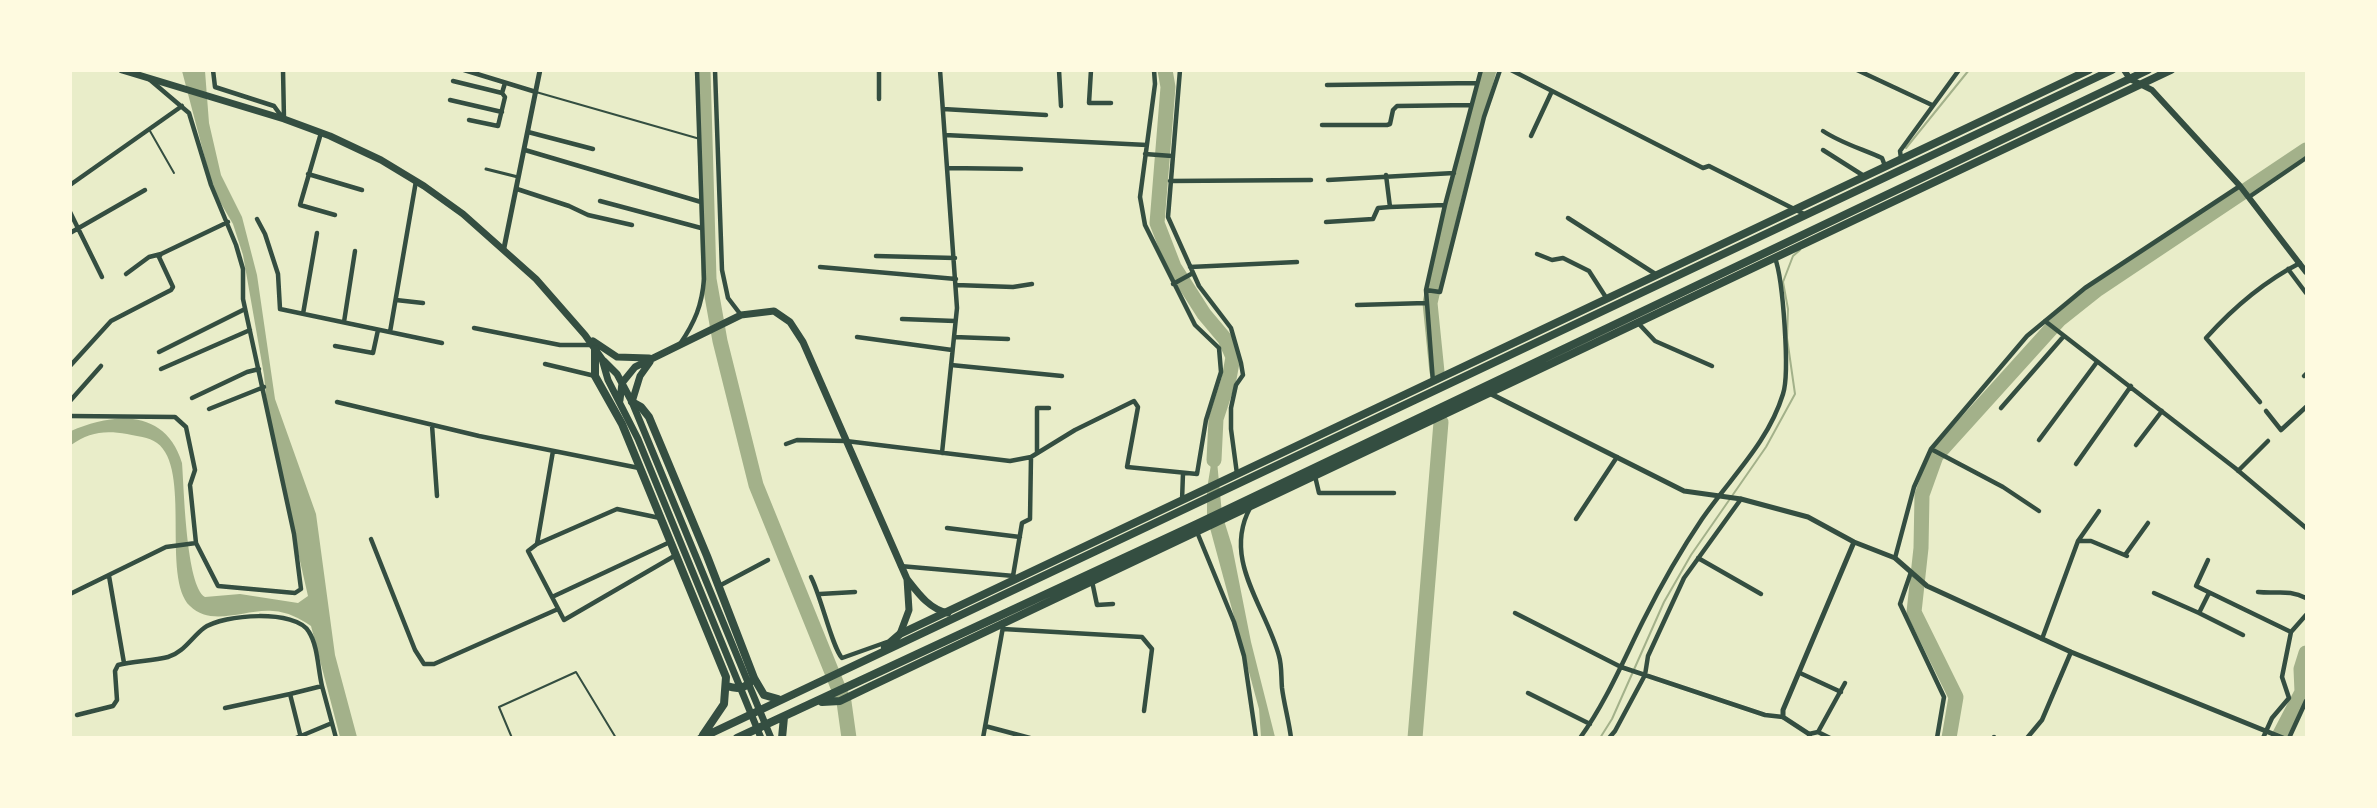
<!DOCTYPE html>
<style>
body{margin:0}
#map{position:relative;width:2377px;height:808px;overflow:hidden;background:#e9edc9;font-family:"Archivo Narrow",sans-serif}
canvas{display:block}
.frame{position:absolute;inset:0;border:72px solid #fefae0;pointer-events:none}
</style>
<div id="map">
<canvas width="2377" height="808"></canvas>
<div class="frame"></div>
</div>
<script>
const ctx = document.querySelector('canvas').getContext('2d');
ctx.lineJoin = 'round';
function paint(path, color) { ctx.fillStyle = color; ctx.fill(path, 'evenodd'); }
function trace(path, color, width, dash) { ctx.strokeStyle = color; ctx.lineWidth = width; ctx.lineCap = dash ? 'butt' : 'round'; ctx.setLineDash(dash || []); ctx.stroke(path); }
const water = new Path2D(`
 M182,71H205L209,123L221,175L242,217L257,275L275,399L316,514L335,655L357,737H340L311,626C299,618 288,612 273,611C247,608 212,628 190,606C161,578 192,468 157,443C149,437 136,436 127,434C105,430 89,432 71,445V431C114,412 166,409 182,463C184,488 186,586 205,597L240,594L298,603L308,596L269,426L264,375L243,255L233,224L216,195L208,170Z
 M1215,440L1222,514L1232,546L1251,642L1275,737H1261L1259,709L1207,517V489Z`);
const stream = new Path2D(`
 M1906,148L1969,70
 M1600,738L1612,719L1664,602L1691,555L1766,447L1795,394L1787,338L1788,309L1783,282L1793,256L1800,250`);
const river = new Path2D(`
 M703,70L709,279L720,341L756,485L844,702L849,738
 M1165,70L1168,87L1157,223L1174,267L1204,314L1225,339L1233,357L1229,379L1216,419L1214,460
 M1437,372L1430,303L1453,201L1489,70
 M1415,738L1441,422
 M1949,738L1956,697L1914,612L1921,548L1922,495L1936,456L2059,320L2098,289L2306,150
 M2278,738L2302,692L2301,669L2306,653`);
const service = new Path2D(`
 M536,92L700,139
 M150,131L174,173
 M512,738L499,707L576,672L616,738`);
const pedestrian = new Path2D(`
 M486,169L518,177`);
const minor = new Path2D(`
 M213,70L215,87L274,106L282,117
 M283,70L284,119
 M464,70L536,92
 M715,70L722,270L728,298L741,315
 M879,70V99
 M940,70L957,308L942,453
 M1059,70L1061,106
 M1091,70L1089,103H1111
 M1180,70L1168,217L1199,286L1231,328L1241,363L1243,375L1236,385L1231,408V429L1237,474
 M1511,70L1703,168L1709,166L1804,214
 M1857,70L1932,105
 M453,81L502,93L505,83
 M1327,85L1477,83
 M450,100L502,112
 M943,109L1046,115
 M469,120L498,126L505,97L502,93
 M1322,125H1387L1390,124L1393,110L1397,106L1471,105
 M1823,131C1841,143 1862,149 1882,158L1885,166
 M528,132L593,149
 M321,133L300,205L335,215
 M945,135L1147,145
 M1531,136L1552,91
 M525,150L701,202
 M1823,150L1864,176
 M1145,154L1172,156
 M1901,158L1900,151L1959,70
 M947,168L1021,169
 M308,174L362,190
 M1386,175L1390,207L1445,205
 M1328,180L1454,173
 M1170,181L1311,180
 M70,185L182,106
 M517,189L569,206L588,215L632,225
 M2249,197L2306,158
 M600,201L701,228
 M70,212L102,277
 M1568,218L1657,275
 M257,219L265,234L278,274L280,309L442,343
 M1326,222L1373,219L1378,208L1390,207
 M70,233L145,190
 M1537,254L1552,260L1563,258L1589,271L1607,299
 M876,256L955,258
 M820,267L956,279
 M1190,267L1297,262
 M2288,269L2306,293
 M126,274L149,257L161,254
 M1173,284L1193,273
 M956,285L1013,287L1032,284
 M1426,290L1440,292L1484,117L1500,70
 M396,300L423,303
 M1357,305L1426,303
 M303,314L317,233
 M902,319L955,321
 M2045,321L2235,468L2306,528
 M344,322L355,251
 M1639,324L1655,341L1712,366
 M474,328L560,345H592
 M390,332L416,181
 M857,337L952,350
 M954,337L1008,339
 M680,344C695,322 702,305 704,279L697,70
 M335,346L373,353L378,330
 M159,352L245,309
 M545,364L595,376
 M951,365L1062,376
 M70,366L111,321L171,290L173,287L159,257L161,254L228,222
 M161,369L250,330
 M2304,376L2306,374
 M1433,382L1426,290L1445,205L1481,70
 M192,398L247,372L259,369
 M70,401L101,366
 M337,402L479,436L639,468
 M2260,402L2206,338C2233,308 2263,282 2300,263
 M2001,408L2063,337
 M209,409L264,387
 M2266,411L2281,430L2306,407
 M70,416L175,417L186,427L195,470L190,485L196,543L218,586L295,593L301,589L294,534L243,299V269L236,245L211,185L189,113L149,79
 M432,425L437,496
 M2039,440L2097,362
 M786,444L797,440L846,441L1010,461L1031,457L1075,430L1134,401L1138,407L1127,467L1197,474L1206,420L1221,372L1219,348L1195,325L1145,225L1140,197L1155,84L1154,70
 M2136,445L2162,411
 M1931,449L2003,487L2039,511
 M1037,453V408H1049
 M2076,464L2131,386
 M2238,471L2268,441
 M1315,476L1319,493H1394
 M1182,501L1183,473
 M1250,508C1222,560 1266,607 1279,656C1282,666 1281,677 1282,688C1284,704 1289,721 1291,738
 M660,518L617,509L537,544L528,551L564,620L676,555
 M1576,519L1617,457
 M947,528L1020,537
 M1197,532L1234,622L1244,656L1256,738
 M371,539L415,650L424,664H434L558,609
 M2078,541H2091L2127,556
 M537,544L553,451
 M2125,555L2148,523
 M1698,558L1761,594
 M1895,558L1914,487L1931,449L2027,336L2085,288L2240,186
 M2208,560L2196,586L2291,632
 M900,566L1014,576
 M1911,572L1900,604L1944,697L1937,738
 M109,576L124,663
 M1013,576L1022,523L1030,519L1031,457
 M811,577C821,596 832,647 842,658L887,642
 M1092,581L1097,605L1113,604
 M719,586L768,560
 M2258,592C2278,594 2289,589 2306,598
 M2154,593L2199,613L2209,593
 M70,594L166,547L196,543
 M820,594L855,592
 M552,597L670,542
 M1515,613L1621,667L1765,715L1783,717
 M2199,613L2243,635
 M1003,629L1142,637L1152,649L1144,711
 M2042,639L2078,541L2099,511
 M1800,673L1841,692
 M322,686L336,738
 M1528,693L1590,724
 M225,708L290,694
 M77,715L113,706L117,700L115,671L118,665C134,661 152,661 168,657C183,653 192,637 204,628C223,614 296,609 309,632C318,646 318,670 322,686L290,694L301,738
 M985,726L1030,738
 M1818,732L1830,738
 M1809,734L1818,732L1845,683
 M1994,737V738
 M296,738L332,723
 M983,738L1003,627
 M1580,738C1606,702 1623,661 1643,621C1660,587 1681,550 1702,519C1731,477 1768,443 1783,394C1790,373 1783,279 1775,258
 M1609,738L1615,731L1645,675L1648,656L1684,578L1741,499
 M2027,738L2042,720L2071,652
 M2263,738L2272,718L2289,698L2282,677L2291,632L2306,615
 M2289,738L2306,701`);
const tertiary = new Path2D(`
 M504,248L540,70
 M1489,393L1684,491L1741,499L1808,517L1854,542L1895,558L1927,586L2071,652L2283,738
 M1810,738L1809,734L1783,717V710L1854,542`);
const secondary = new Path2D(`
 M2124,70L2130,79L2152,90L2240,186L2306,272`);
const primary = new Path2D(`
 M122,70L284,119L330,136L381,160L424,186L463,214L536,279L585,335L602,359L608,380L638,439L761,738
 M593,341L617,357L649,358
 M604,361L617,374L632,402L771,738
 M620,400L622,383L635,367L741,315L774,311L790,322L803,342L907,579C918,593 929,609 948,613
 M632,402L640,376L650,362
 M900,634L909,610L907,579`);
const trunk = new Path2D(`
 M595,349V376L622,424L726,677L724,704L703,735
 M632,402L641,407L649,417L707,556L754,678L764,695L778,699
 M885,647L900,634L2089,70
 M727,686C739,690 746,688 754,678
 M822,702L840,701L869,687L2171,70
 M701,738L2112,70
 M737,738L1199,523L2148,70
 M782,738L784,717`);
paint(water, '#a3b18a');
trace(stream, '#a3b18a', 2);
trace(river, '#a3b18a', 15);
trace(service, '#344e41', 2);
trace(pedestrian, '#344e41', 3);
trace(minor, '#344e41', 4.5);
trace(tertiary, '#344e41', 5);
trace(secondary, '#344e41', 6);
trace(primary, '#344e41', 7);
trace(trunk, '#344e41', 8);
</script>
